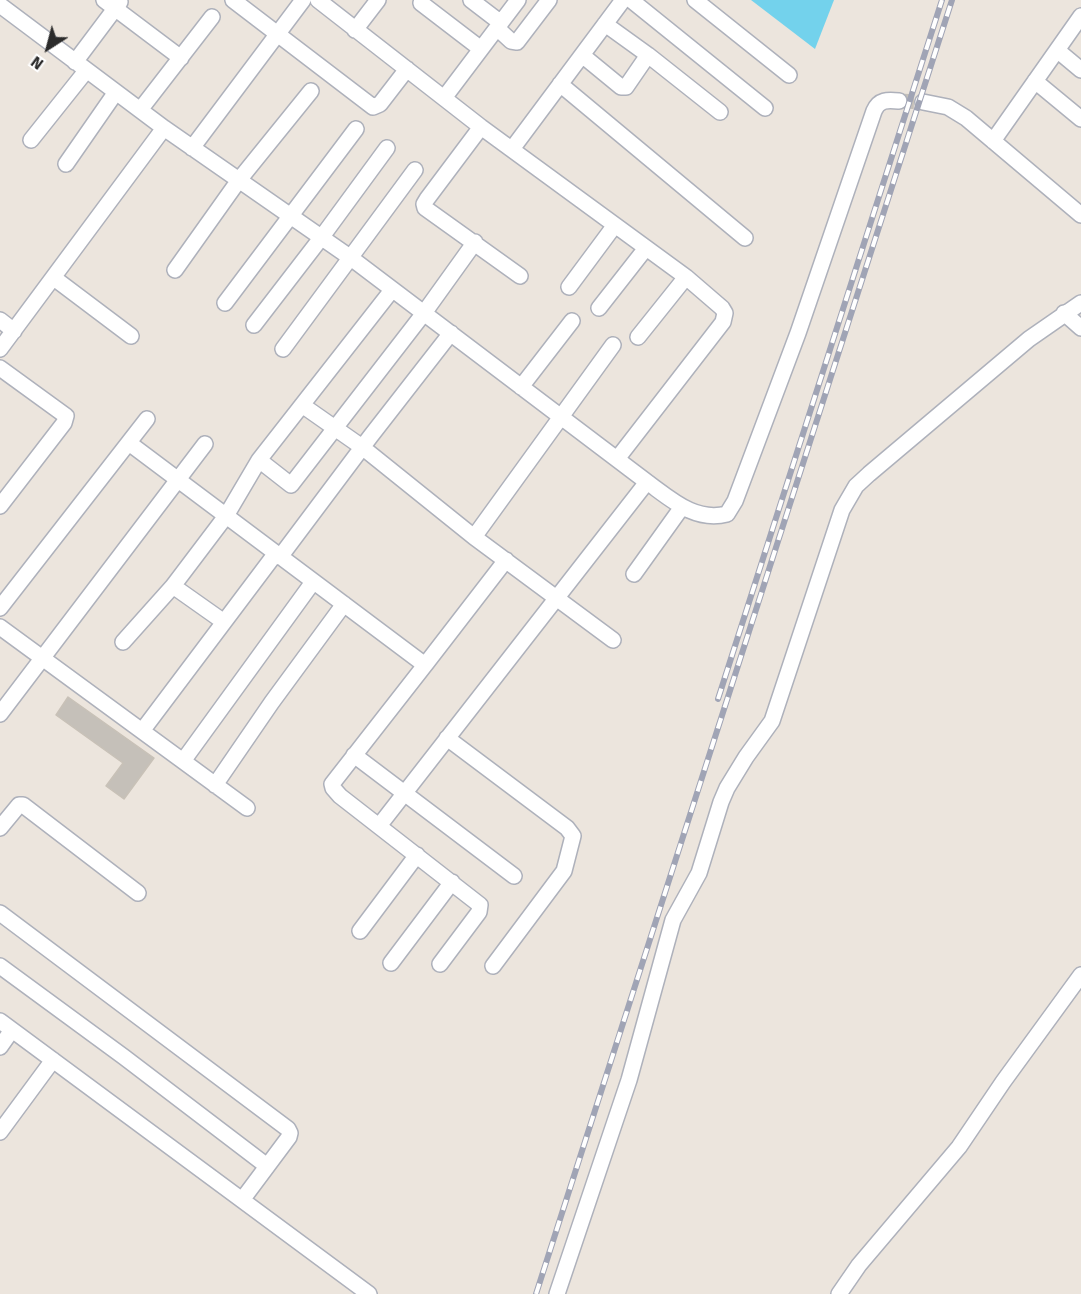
<!DOCTYPE html>
<style>
body{margin:0}
#map{position:relative;width:1081px;height:1294px;overflow:hidden;background:#ece5dd;font-family:"Fira Sans",sans-serif}
canvas{display:block}
.north{position:absolute;left:18px;top:18px;width:60px;height:60px;-webkit-text-stroke:4px #fff;paint-order:stroke;rotate:216deg;font-size:16px;font-weight:700;line-height:24px;text-align:center;color:#2b2b2b}
.north::after{content:'';display:block;margin:auto;width:21px;height:27px;background:#2b2b2b;clip-path:polygon(50% 0,100% 100%,50% 72%,0 100%)}
</style>
<div id="map">
<canvas width="1081" height="1294"></canvas>
<div class="north">N</div>
</div>
<script>
const ctx = document.querySelector('canvas').getContext('2d');
ctx.lineJoin = 'round';
function paint(path, color) { ctx.fillStyle = color; ctx.fill(path, 'evenodd'); }
function trace(path, color, width, dash) { ctx.strokeStyle = color; ctx.lineWidth = width; ctx.lineCap = dash ? 'butt' : 'round'; ctx.setLineDash(dash || []); ctx.stroke(path); }
const water = new Path2D(`
 M751,0H834L815,49Z`);
const building = new Path2D(`
 M68,697L154,758L124,799L106,786L123,763L56,715Z`);
const minorTunnel = new Path2D(`
 M899,101L923,102`);
const minor = new Path2D(`
 M104,0L181,58
 M233,0L373,107L380,104L407,69
 M318,0L481,127L686,277L722,308L725,313L723,322L617,459
 M471,0L501,23
 M631,0L765,108
 M695,0L789,75
 M421,3L481,49
 M0,5L164,128L351,258L647,482C672,500 695,522 727,514L735,501L798,333L874,111C879,99 888,100 899,101
 M605,24L648,55L720,112
 M497,28L511,41L517,42L549,0
 M355,30L378,0
 M1057,50L1081,70
 M582,55L621,87H626L648,55
 M75,62L120,2
 M1035,81L1081,119
 M560,84L745,238
 M444,98L518,0
 M923,102L948,107L966,118L1081,215
 M140,110L212,17
 M481,127L427,199L424,204L425,208L520,276
 M31,140L86,71
 M993,141L1081,16
 M192,148L303,0
 M512,149L623,0
 M66,164L116,92
 M175,270L239,180L311,91
 M54,278L131,336
 M569,287L615,225
 M225,303L356,129
 M599,308L646,248
 M1064,313L1081,328
 M0,320L14,331
 M254,325L321,238L387,148
 M638,337L686,277
 M0,349L164,128
 M283,349L415,170
 M0,368L66,416L64,423L0,506
 M521,387L572,321
 M302,405L362,447L474,537L613,640
 M129,443L425,665L506,560
 M259,460L291,485L424,313L475,242
 M474,537L613,345
 M280,557L370,437L451,333
 M634,574L682,507
 M0,608L147,419
 M224,622L173,586L226,516L259,460L392,290
 M0,627L247,808
 M123,642L173,586
 M425,665L332,784L333,788L340,796L480,905L479,912L440,964
 M0,714L205,444
 M142,731L276,553
 M447,738L567,828L573,836L564,871L493,966
 M354,755L514,876
 M183,761L313,582
 M215,785L272,702L344,604
 M379,826L647,482
 M0,828L19,805H23L138,893
 M0,913L288,1129L290,1133L289,1137L242,1200
 M360,931L417,855
 M391,963L452,882
 M0,966L124,1057L267,1166
 M0,1021L369,1294
 M0,1047L12,1030
 M0,1132L53,1060
 M557,1294L629,1080L673,920L699,873L721,802L727,788L746,757L772,721L842,510L856,486L869,474L1029,339L1081,303
 M839,1294L859,1265L959,1147L1003,1082L1081,975`);
const rail = new Path2D(`
 M718,699L942,0
 M536,1294L952,0`);
paint(water, '#73d2ec');
paint(building, '#c5c0b9');
trace(building, '#c8c1b7', 1.5);
trace(minorTunnel, '#c5c0b9', 15, [15, 8]);
trace(minor, '#aeb1bb', 18);
trace(minor, '#fff', 15);
trace(rail, '#a0a4b5', 6);
trace(rail, '#fff', 4, [11]);
</script>
